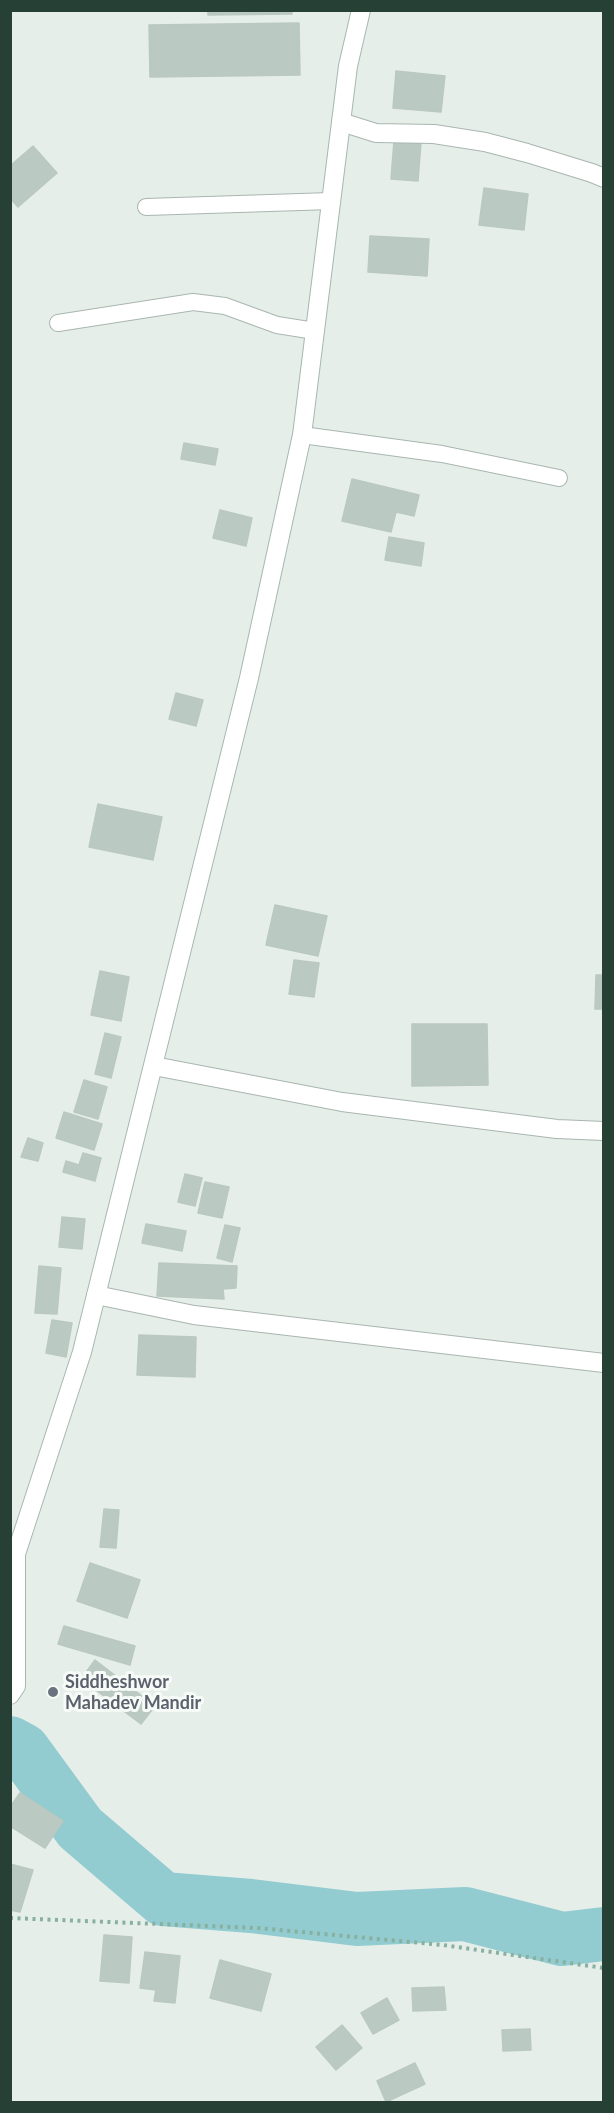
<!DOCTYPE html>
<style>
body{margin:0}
#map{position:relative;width:614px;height:2113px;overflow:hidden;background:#e6eeea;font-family:Lato,sans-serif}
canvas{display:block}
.frame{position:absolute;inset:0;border:12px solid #264036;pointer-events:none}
</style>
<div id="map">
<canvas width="614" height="2113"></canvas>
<div class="frame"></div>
</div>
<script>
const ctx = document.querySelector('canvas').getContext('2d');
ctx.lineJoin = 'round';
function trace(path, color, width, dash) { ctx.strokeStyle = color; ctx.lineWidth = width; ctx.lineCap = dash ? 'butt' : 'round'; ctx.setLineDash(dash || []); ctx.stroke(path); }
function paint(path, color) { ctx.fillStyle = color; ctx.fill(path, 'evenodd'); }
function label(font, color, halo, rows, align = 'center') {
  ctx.font = font + ' Lato,sans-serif'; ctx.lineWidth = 6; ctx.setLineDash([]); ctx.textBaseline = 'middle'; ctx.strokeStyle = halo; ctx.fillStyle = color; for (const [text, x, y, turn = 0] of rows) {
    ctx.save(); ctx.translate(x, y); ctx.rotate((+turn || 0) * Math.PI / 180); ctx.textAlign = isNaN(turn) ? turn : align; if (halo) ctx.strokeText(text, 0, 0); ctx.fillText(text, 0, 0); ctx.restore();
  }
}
const river = new Path2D(`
 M10,1743L23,1750L80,1828L163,1899L251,1906L357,1919L465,1914L562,1939L604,1934`);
const building = new Path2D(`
 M208,10H292V14L208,15Z
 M299,23L300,75L150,77L149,25Z
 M396,71L445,76L441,112L393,108Z
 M394,141L421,142L418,181L391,179Z
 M33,146L57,173L18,207L10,198V166Z
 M484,188L528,194L524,230L479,225Z
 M370,236L429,239L427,276L368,272Z
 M184,443L218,449L215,465L181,459Z
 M352,479L419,495L414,516L396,512L391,532L342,521Z
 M220,510L252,518L246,546L213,538Z
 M389,537L424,543L421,566L385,560Z
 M176,693L203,700L196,726L169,719Z
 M98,804L162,817L153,860L89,847Z
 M275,905L327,916L318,956L266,945Z
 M294,960L319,963L314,997L289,994Z
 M100,971L129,977L121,1021L91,1015Z
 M596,975H604V1009H595Z
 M412,1024H487L488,1085L412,1086Z
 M105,1033L121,1037L111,1078L95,1074Z
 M84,1080L107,1087L98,1119L74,1112Z
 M64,1112L102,1124L94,1150L56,1138Z
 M28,1138L43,1143L38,1161L21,1157Z
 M83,1153L101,1158L95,1181L63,1172L66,1161L79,1165Z
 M185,1174L202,1178L195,1206L178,1202Z
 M205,1182L229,1187L222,1218L198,1213Z
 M62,1217L85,1219L82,1249L59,1247Z
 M146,1224L186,1231L182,1251L142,1243Z
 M225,1225L240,1228L232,1262L217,1258Z
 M159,1263L237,1266L236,1288L223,1289L224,1299L157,1296Z
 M39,1266L61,1268L57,1314L35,1313Z
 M52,1320L72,1323L66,1357L46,1353Z
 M139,1335L196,1337L195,1377L137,1375Z
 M104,1509L119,1510L116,1548L100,1547Z
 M90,1563L140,1580L127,1618L77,1601Z
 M64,1626L135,1646L130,1665L58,1644Z
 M95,1660L155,1706L141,1724L81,1679Z
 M20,1793L63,1821L45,1848L10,1826V1807Z
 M10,1864L33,1870L20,1912L10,1910Z
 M104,1935L132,1937L129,1983L100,1981Z
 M145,1952L180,1956L175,2003L154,2001L156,1990L140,1988Z
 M220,1960L271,1974L261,2011L210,1998Z
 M444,1987L446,2010L413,2011L412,1988Z
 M387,1998L399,2020L373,2034L361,2013Z
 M342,2025L362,2048L336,2070L316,2047Z
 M530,2029L531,2050L503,2051L502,2030Z
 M415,2063L425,2084L386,2102L377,2081Z`);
const path = new Path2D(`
 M10,1918L258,1928L443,1945L604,1968`);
const lane = new Path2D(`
 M146,207L331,201
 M58,323L193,302L225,306L277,325L315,331
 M302,435L442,454L559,478`);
const street = new Path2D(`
 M341,122L376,133L434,134L485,142L527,153L592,173L604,178
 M154,1066L342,1102L557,1129L604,1131
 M96,1295L194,1315L604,1363`);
const secondary = new Path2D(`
 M10,1695L16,1686V1554L82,1352L249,678L302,435L348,66L361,10`);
const markers = [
 [53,1692,6,"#6b7280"]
];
const worshipNames = [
 ["Siddheshwor",65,1682],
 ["Mahadev Mandir",65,1703]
];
trace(river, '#92ccd0', 54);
paint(building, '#bbc9c3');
trace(building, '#b9c8c0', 1.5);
trace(lane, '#a9b6b0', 18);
trace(street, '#a9b6b0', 20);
trace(secondary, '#a5b9b0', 20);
trace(path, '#88b0a0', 4, [3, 4.5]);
trace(lane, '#fff', 16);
trace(street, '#fff', 18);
trace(secondary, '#fff', 18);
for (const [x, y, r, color] of markers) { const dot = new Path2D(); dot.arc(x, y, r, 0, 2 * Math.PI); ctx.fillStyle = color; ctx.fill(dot); trace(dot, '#f7fbf8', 2); }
label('bold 18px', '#5b616d', '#f7fbf8', worshipNames, 'left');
</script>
